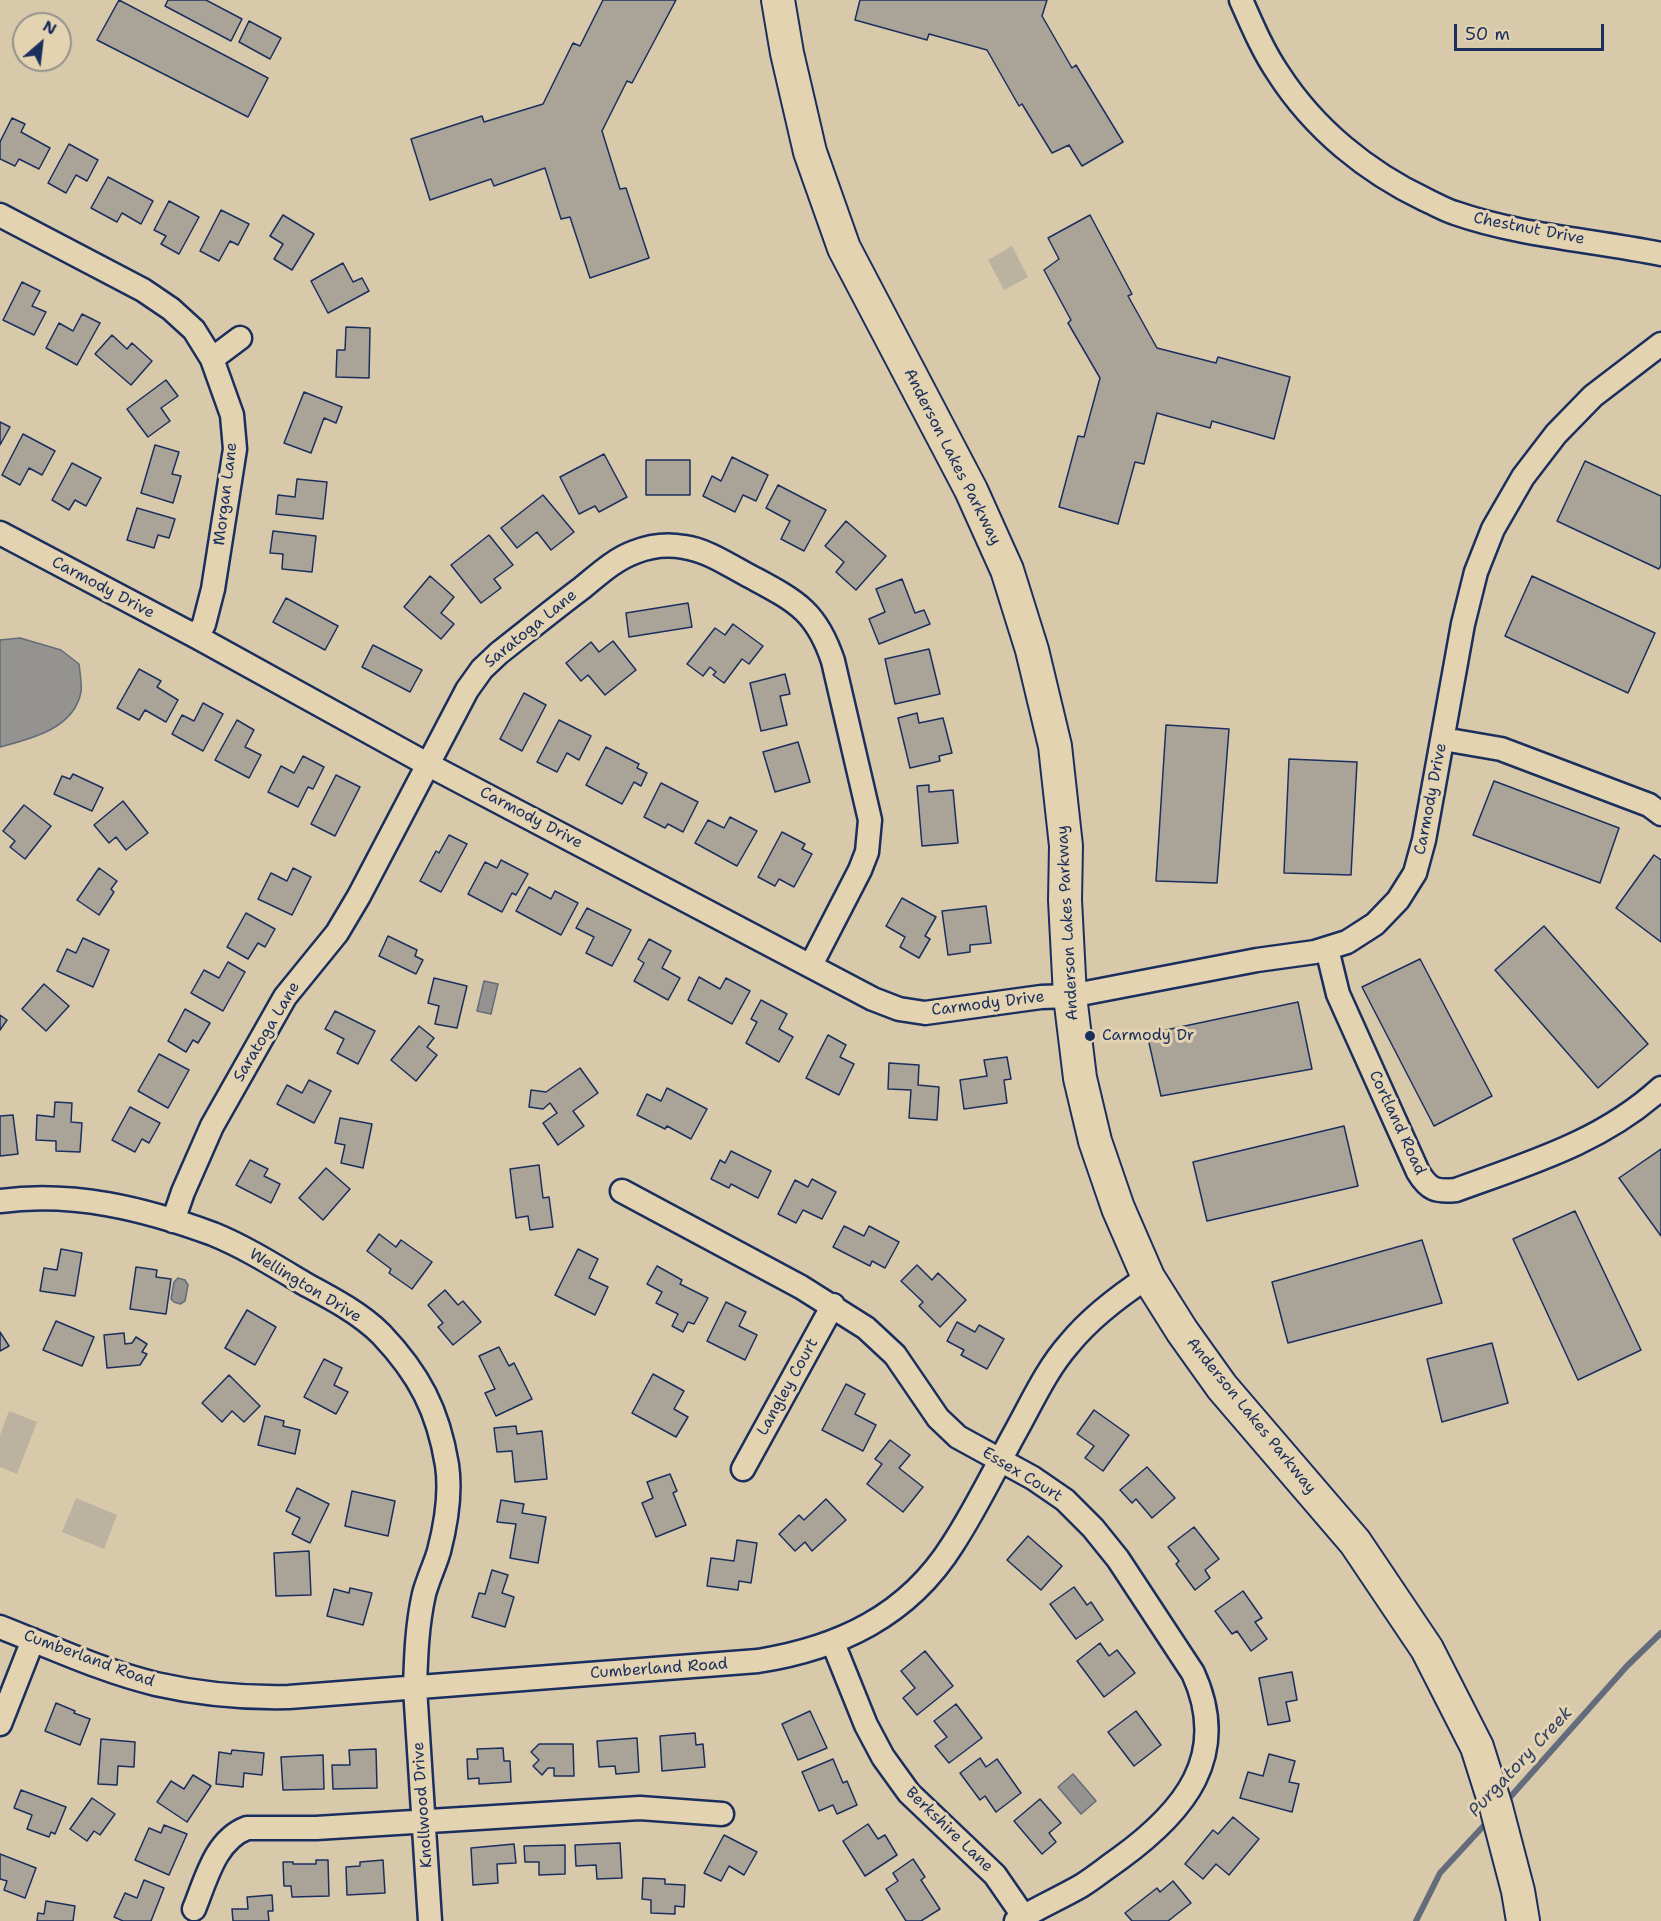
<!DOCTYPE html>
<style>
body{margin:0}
#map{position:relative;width:1661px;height:1921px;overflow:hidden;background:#d8c9ab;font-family:"Shantell Sans",sans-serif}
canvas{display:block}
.north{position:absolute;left:12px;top:12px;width:60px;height:60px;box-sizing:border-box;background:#e4d3b0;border:2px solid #94918f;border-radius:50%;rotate:28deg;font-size:16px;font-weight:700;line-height:24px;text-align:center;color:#1b2f5e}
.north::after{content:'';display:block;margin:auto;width:21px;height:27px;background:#1b2f5e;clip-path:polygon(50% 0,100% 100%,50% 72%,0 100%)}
.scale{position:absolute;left:1454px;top:24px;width:150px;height:27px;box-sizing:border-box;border:3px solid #1b2f5e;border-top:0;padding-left:8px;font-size:18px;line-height:21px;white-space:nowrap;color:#1b2f5e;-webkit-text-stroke:4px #e4d3b0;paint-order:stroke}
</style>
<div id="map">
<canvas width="1661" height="1921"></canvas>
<div class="north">N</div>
<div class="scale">50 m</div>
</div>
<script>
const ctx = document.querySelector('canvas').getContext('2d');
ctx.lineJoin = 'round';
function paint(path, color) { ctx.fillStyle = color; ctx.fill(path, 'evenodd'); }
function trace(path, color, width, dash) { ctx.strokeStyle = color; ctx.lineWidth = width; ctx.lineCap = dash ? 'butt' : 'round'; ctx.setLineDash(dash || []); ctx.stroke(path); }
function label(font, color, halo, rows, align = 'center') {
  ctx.font = font + ' "Shantell Sans",sans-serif'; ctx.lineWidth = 6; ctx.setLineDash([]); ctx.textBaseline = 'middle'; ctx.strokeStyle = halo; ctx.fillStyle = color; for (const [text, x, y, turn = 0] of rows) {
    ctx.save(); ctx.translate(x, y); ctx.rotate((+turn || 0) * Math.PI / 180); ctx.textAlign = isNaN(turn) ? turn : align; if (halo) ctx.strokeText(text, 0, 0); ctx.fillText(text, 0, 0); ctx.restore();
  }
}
const green = new Path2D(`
 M1012,246L1028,277L1004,290L988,260Z
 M9,1411L37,1422L17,1474L0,1467V1435Z
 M76,1498L117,1515L104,1549L62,1532Z`);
const water = new Path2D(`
 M20,638L61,650L79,664C80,673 82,684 81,692C74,729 30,739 0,747V640Z
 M484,981L498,984L491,1014L477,1011Z
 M178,1278L185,1280L188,1285L185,1301L180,1304L174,1302L171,1299L174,1282Z
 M1073,1774L1096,1801L1081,1814L1058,1787Z`);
const stream = new Path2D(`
 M1504,1804L1627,1666L1661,1633
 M1416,1921L1440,1873L1489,1820`);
const building = new Path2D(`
 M119,0L268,78L248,117L97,40Z
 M168,0H206L242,19L231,41L165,6Z
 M603,0H676L632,83L627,81L602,131L620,189L626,188L649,258L590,278L570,217L561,219L545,168L494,186L491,179L430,200L411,139L482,116L484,122L543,104L573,43L580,46Z
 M860,0H1047L1042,16L1072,68L1076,65L1123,142L1082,166L1069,145L1052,153L1022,104L1019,106L987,50L929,34L927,40L855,20Z
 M249,21L281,38L270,59L239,42Z
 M12,118L25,124L21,132L50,148L39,169L19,159L15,166L0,159V142Z
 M69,144L98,160L87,181L76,175L66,193L48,183Z
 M108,177L153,201L141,224L122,213L117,222L91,208Z
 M169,201L199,217L179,254L161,244L166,236L154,230Z
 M221,210L249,224L238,245L230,241L219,261L200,251Z
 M283,215L314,234L292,270L274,259L283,244L270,236Z
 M1090,215L1132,294L1128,296L1157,348L1216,363L1218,357L1290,377L1274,439L1212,421L1210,428L1157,413L1144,464L1135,462L1118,524L1059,507L1078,436L1084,437L1100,378L1068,323L1071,320L1044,270L1059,259L1048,238Z
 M343,263L353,282L362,278L369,291L328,313L311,281Z
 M22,282L40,291L32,306L46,312L34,335L3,320Z
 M82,314L100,323L77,365L46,348L59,323L73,331Z
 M346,327L370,328L369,378L336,377L337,350H345Z
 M112,335L127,349L132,343L152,361L131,385L95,354Z
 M166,380L178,396L161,408L170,421L148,437L127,409Z
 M304,392L342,407L336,423L324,418L311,453L284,443Z
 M0,422L10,427L0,445Z
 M23,434L55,451L42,475L29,468L20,485L2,475Z
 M155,445L179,452L172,474L181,476L173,503L141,493Z
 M604,454L627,497L599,512L595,506L579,514L560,477Z
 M732,457L768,475L756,501L743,495L735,512L703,496L712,476L721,481Z
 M646,460H690V495H646Z
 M1585,461L1661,496V565L1659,569L1557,521Z
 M72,463L101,478L86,506L75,500L69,510L52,500Z
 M297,479L327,482L323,519L276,514L278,495L295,497Z
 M778,485L826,510L804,551L781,539L790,521L766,508Z
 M543,495L574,532L551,550L537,532L517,548L501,528Z
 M137,508L175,519L169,538L158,535L154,548L127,540Z
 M846,521L886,556L856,590L836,572L844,562L825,546Z
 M273,531L316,536L312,572L282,569L283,554L270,553Z
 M489,535L513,565L494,579L501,588L481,603L451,565Z
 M430,576L454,597L441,613L454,624L441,639L404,607Z
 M1532,576L1655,633L1628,693L1505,636Z
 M902,579L915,613L924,610L930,624L879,644L869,619L885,612L876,589Z
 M286,598L338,626L325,650L273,622Z
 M688,603L692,627L629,637L626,613Z
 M733,624L763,646L749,664L742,659L724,683L713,675L716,672L710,667L703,676L687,664L715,628L725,635Z
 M613,641L636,670L605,695L588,675L581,681L566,663L591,642L599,652Z
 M373,645L422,670L410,692L362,667Z
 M929,649L940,694L895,704L885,659Z
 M139,669L161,681L157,687L178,700L166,722L145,710L139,720L117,708Z
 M785,674L790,694L780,696L787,725L761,731L750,683Z
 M524,693L546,705L522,751L500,739Z
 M203,703L223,714L203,751L172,734L182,715L194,721Z
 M917,713L919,723L943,718L952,753L939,756L940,761L910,768L898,718Z
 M237,720L254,730L245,747L261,755L249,778L215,760Z
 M559,720L591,736L579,760L567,753L557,772L537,762Z
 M1166,725L1229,729L1217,883L1156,881Z
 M798,742L810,782L775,792L763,752Z
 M606,747L639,764L637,768L647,773L641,786L634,782L622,804L586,785Z
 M303,756L324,767L313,789L308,787L298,807L268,792L281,766L294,773Z
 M1289,759L1357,762L1351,875L1284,873Z
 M73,774L103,788L92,811L54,794L62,776L70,779Z
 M336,775L360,787L335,836L311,824Z
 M1494,781L1619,828L1600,883L1473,835Z
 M661,783L698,802L683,832L668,824L665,828L644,817Z
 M929,785V792L953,790L958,843L922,846L917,786Z
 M123,801L148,833L126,850L116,837L109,843L94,825Z
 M24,805L51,826L25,859L10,847L15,841L3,831Z
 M730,817L757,831L737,866L695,843L708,820L724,828Z
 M782,832L805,844L802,849L812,854L794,887L779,879L775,886L758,877Z
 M449,835L467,844L441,892L420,881L436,851L439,853Z
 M1654,855L1661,860V942L1616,908Z
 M501,860L528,874L516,895L512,893L502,912L468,894L485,862L497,868Z
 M99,868L117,881L111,889L114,892L99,915L77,900Z
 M293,868L311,877L292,915L258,899L271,873L287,881Z
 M529,887L551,899L555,891L578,903L561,935L516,911Z
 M902,898L936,917L925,936L930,939L919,958L900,947L905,937L886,926Z
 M986,906L991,943L970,945V952L948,955L942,911Z
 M587,908L631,930L612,966L586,953L594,937L576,928Z
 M246,913L275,929L265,947L258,943L248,959L227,947Z
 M1544,926L1648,1044L1598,1088L1495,970Z
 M388,936L417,950L415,956L423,960L416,974L379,956Z
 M83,938L109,950L93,987L57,971L67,949L76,953Z
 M649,939L671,951L662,968L680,978L668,1000L634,981L644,963L638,959Z
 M1420,959L1492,1096L1434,1126L1362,987Z
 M228,962L245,972L223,1011L191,993L204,970L219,978Z
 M699,977L720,989L726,978L750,991L732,1024L688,1000Z
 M434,978L467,986L457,1028L435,1024L439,1006L428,1003Z
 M44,984L69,1006L46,1031L22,1009Z
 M761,1000L787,1014L779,1029L793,1037L779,1062L746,1043L757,1022L751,1019Z
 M1298,1002L1312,1069L1161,1096L1147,1034Z
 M185,1009L210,1023L198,1043L193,1040L186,1052L168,1041Z
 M335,1011L375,1031L358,1064L337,1053L344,1039L325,1029Z
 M0,1015L7,1020L0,1030Z
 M419,1026L434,1038L427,1047L437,1055L416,1081L391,1060Z
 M828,1035L846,1045L840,1057L854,1064L839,1095L806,1078Z
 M159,1054L189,1070L168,1108L138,1091Z
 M1007,1057L1011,1079L1004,1080L1007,1103L964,1109L960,1080L987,1076L984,1060Z
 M889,1063L919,1065L918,1085L939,1087L937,1120L909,1118L911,1090L888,1089Z
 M580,1068L598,1093L573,1111L584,1126L558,1145L543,1123L557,1113L550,1103L543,1109L529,1107L531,1090L546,1092Z
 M309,1080L331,1091L314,1123L277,1104L287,1085L302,1093Z
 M667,1088L707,1109L691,1139L667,1126L665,1129L637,1115L647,1094L661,1101Z
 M55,1102L72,1103L71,1122L82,1123L80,1152L56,1151V1141L36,1140L37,1115L54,1117Z
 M130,1107L160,1123L149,1143L142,1139L135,1152L112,1140Z
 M13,1115L18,1154L0,1156V1116Z
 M340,1118L372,1124L363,1168L341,1163L345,1145L335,1143Z
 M1344,1126L1358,1186L1207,1221L1193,1162Z
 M1661,1149V1236L1619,1178Z
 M731,1151L771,1171L758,1198L731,1184L729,1188L711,1179L720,1160L725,1163Z
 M250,1160L268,1169L264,1176L280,1184L271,1203L236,1185Z
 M539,1165L543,1198L549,1197L553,1227L530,1230L528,1216L516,1218L510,1169Z
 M326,1168L350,1189L323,1220L299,1198Z
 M812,1179L836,1192L822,1219L803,1210L796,1223L778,1214L795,1180L808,1187Z
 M1575,1211L1641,1350L1578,1380L1513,1239Z
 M844,1226L864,1236L869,1226L899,1242L885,1268L872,1261L870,1266L833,1247Z
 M379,1234L396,1247L401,1240L432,1262L412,1289L389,1273L391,1269L367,1251Z
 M1422,1240L1442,1303L1288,1343L1272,1282Z
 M61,1249L82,1253L75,1296L40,1291L44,1268L57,1270Z
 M578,1249L598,1259L589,1278L608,1287L595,1315L555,1295Z
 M917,1265L932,1280L938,1273L966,1300L940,1327L919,1306L923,1302L901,1281Z
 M657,1266L682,1280L680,1284L708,1298L694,1324L688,1322L683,1332L672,1326L678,1314L656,1303L662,1292L647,1284Z
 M136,1267L157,1270L156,1277L171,1279L166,1314L130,1309Z
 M445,1290L458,1305L463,1301L481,1322L453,1345L438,1327L443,1323L428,1305Z
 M726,1302L746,1312L739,1326L757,1335L745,1360L707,1341Z
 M247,1310L276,1327L255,1365L225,1348Z
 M56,1321L94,1337L82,1366L43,1350Z
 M957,1322L975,1332L979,1325L1004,1339L987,1369L961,1355L964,1350L947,1341Z
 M0,1332L9,1346L0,1351Z
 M124,1333L125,1344L132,1343L136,1337L147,1344L142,1352L147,1354L140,1365L107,1368L104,1335Z
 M1492,1343L1508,1403L1442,1422L1427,1359Z
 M499,1347L509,1366L514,1363L532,1399L496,1416L485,1393L495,1389L479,1356Z
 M324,1359L342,1368L334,1385L348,1392L336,1414L304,1397Z
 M653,1374L684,1391L674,1409L688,1417L676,1437L632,1413Z
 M229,1375L260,1406L244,1422L232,1411L222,1422L202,1403Z
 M846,1384L865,1394L855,1414L876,1425L863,1451L822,1430Z
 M1094,1410L1129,1435L1103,1471L1085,1458L1094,1446L1077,1434Z
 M265,1416L284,1421L283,1426L300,1430L295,1454L258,1445Z
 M516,1426L517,1434L542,1431L547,1479L515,1482L512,1451L497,1452L494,1428Z
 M890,1440L910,1455L899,1468L923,1487L903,1512L867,1484L882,1464L875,1459Z
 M1147,1467L1175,1498L1152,1518L1136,1499L1132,1503L1120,1490Z
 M670,1474L677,1491L673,1493L686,1525L656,1537L642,1503L653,1498L647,1482Z
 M297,1488L329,1504L310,1543L292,1534L300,1518L286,1511Z
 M352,1491L395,1501L388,1536L345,1526Z
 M826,1499L846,1520L812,1551L805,1542L795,1551L779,1534L799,1515L804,1520Z
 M501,1500L524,1504L522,1513L546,1517L538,1563L510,1558L516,1524L497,1522Z
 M1194,1527L1219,1559L1205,1570L1210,1578L1195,1590L1176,1564L1179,1561L1168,1547Z
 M1028,1536L1062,1566L1041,1590L1007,1560Z
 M737,1540L757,1543L751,1583L739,1581L738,1590L707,1586L711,1558L734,1561Z
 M309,1551L311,1595L276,1596L274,1553Z
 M492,1570L508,1575L502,1593L514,1597L505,1627L472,1617L479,1593L485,1594Z
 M1074,1587L1087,1605L1091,1602L1103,1620L1076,1639L1050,1604Z
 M350,1588L372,1593L363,1625L327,1616L334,1589L349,1593Z
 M1243,1591L1262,1618L1255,1622L1267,1639L1251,1651L1237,1631L1232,1634L1215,1611Z
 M1100,1643L1109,1656L1117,1650L1135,1673L1104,1697L1077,1661Z
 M925,1651L953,1686L917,1715L903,1698L915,1688L901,1671Z
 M1292,1672L1297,1700L1286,1702L1290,1721L1268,1725L1259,1678Z
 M56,1703L75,1711L74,1713L90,1719L80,1745L45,1731Z
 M956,1704L982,1738L949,1763L935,1746L947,1737L934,1721Z
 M810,1711L827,1748L798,1760L782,1724Z
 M1136,1711L1161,1745L1134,1766L1108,1732Z
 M695,1733L696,1745L703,1744L705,1767L662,1771L660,1736Z
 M637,1738L639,1772L616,1774L615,1766L599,1767L597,1741Z
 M101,1739L135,1742L134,1767L118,1766L117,1785L98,1784Z
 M539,1744H573L574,1776H554V1768H548L542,1775L533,1766L539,1760L531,1752Z
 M503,1748L504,1761H510L511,1782L479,1784V1778L468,1779L467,1759H478L477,1749Z
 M376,1749L377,1788L333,1789L332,1765H350L349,1750Z
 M232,1750L264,1753L262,1775L244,1773L243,1787L216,1784L219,1752L231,1754Z
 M1269,1754L1295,1761L1289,1782L1299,1784L1292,1812L1240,1798L1248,1772L1263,1776Z
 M323,1755L324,1789L283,1790L281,1757Z
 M980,1758L986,1767L997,1759L1021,1793L996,1812L985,1796L980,1800L960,1773Z
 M833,1759L843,1783L847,1781L857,1805L837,1814L833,1805L819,1811L802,1772Z
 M193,1775L211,1786L187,1822L157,1802L171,1781L184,1789Z
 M21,1790L66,1807L55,1834L51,1832L49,1837L27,1829L32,1815L14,1808Z
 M92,1798L115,1814L100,1835L94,1831L87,1841L70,1829Z
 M1040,1799L1061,1823L1049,1833L1056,1842L1042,1854L1014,1821Z
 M1233,1817L1259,1839L1229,1875L1216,1864L1203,1879L1185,1864L1213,1830L1218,1834Z
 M868,1824L878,1839L885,1835L897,1855L865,1876L843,1841Z
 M164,1825L187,1834L169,1875L135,1860L149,1828L161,1833Z
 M724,1835L757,1852L744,1875L729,1866L721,1881L704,1873Z
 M620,1843L622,1878L597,1879L596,1865L576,1866L575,1845Z
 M514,1844L516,1863L497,1864L498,1883L473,1885L471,1848Z
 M565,1845V1874L539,1875V1862H525L524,1846Z
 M0,1854L36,1868L25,1898L4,1890L7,1881L0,1879Z
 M913,1859L925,1877L921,1880L940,1909L921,1921H906L886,1889L898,1881L893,1873Z
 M316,1860H328L329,1896L292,1897L291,1886H284L283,1862H293V1864H316Z
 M383,1860L385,1893L347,1895L346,1867L360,1866V1862Z
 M643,1878L665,1879V1884L685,1885L684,1907L675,1906V1914L651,1913V1900L642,1899Z
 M144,1880L164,1888L151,1921H123L114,1917L125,1893L137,1898Z
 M1173,1881L1191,1903L1168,1921H1132L1125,1913L1157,1888L1160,1892Z
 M272,1895L273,1911H268L269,1921H233L232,1909H248L247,1897Z
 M46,1901L75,1906L73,1921H37L38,1913L44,1914Z`);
const street = new Path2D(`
 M1241,0C1252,25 1263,51 1278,73C1314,129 1367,172 1426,200C1435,204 1445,210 1455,213C1521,236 1593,240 1661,254
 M0,215L143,290L171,309L194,330L212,359L232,415L235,449L213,589L204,624L197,637
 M212,359L240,338
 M0,533L197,637L427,764L873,999L899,1009L925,1013L1041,997L1070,996L1257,960L1315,952L1347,942L1375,924L1398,900L1415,873L1424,840L1463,624L1476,572L1493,529L1523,477L1556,434L1593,396L1661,344
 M1443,739L1501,749L1649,805L1661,814
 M1327,949L1338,994L1418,1172C1429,1190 1436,1192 1456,1190C1530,1163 1602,1142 1661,1088
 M622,1191L801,1287L866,1328L895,1355L938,1418L958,1437L1033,1478L1065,1500L1093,1528L1118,1559L1193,1673C1231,1756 1184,1812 1119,1859C1106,1868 1094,1878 1081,1886C1060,1898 1037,1908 1016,1921
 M0,1201C73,1191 145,1209 213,1234C245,1247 275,1266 305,1284C331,1298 360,1313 381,1334C419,1374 438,1410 447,1465C451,1492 446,1524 439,1551C435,1565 428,1579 424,1594C417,1625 416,1656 415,1688L430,1921
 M173,1221L183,1192L212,1126L285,997L337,933L359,896L467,690L482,669L499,653C527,631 554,609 582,588C598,575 615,559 635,552C650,546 668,544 684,547C708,550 733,568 755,579C798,602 817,613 833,661L870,820L867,852L860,870L811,965
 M743,1469L833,1305
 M0,1627C51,1647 102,1671 156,1684C200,1694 244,1698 289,1697L758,1661C839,1648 908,1616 953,1544C977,1507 996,1467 1017,1429C1033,1400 1047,1369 1069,1344C1091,1317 1119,1296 1148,1277
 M833,1643L866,1725L883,1757L909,1793L995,1875L1024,1917
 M0,1724L33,1640
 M194,1909C206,1880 215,1840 247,1828H316L640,1808L722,1814`);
const secondary = new Path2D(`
 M778,0L787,53L810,152L844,248L971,490L1007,570L1032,650L1055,746L1066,846L1065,900L1070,996L1080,1078L1095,1141L1118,1208L1148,1277L1182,1331L1222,1387L1355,1542L1427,1649L1477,1747L1496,1807L1518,1891L1523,1921`);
const markers = [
 [1090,1036,6,"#1b2f5e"]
];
const streetNames = [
 ["Chestnut Drive",1529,229,11],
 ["Anderson Lakes Parkway",952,457,63],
 ["Morgan Lane",226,494,-83],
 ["Carmody Drive",103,588,28],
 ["Saratoga Lane",531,629,-39],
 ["Carmody Drive",1431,799,-79],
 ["Carmody Drive",531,818,28],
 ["Anderson Lakes Parkway",1068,923,-93],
 ["Carmody Drive",988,1004,-7],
 ["Saratoga Lane",267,1032,-59],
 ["Cortland Road",1397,1123,65],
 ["Wellington Drive",305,1286,31],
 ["Langley Court",788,1387,-61],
 ["Anderson Lakes Parkway",1251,1416,51],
 ["Essex Court",1022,1475,31],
 ["Cumberland Road",89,1659,20],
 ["Cumberland Road",659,1669,-4],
 ["Knollwood Drive",423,1805,-94],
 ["Berkshire Lane",949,1830,44]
];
const poiNames = [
 ["Carmody Dr",1102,1036]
];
const waterNames = [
 ["Purgatory Creek",1521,1762,-47]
];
paint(green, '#bcb2a0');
paint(water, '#95938f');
trace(water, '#646b7b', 1.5);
trace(stream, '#646b7b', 6);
paint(building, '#a9a398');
trace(building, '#1b2f5e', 1.5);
trace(street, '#1b2f5e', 27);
trace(secondary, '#1b2f5e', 36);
trace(street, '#e4d3b0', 22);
trace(secondary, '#e4d3b0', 32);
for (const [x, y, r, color] of markers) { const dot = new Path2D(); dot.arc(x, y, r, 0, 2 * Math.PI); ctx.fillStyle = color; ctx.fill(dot); trace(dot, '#e4d3b0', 2); }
label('16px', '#1b2f5e', '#e4d3b0', streetNames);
label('16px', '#1b2f5e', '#e4d3b0', poiNames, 'left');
label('italic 18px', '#334368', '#e4d3b0', waterNames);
</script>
